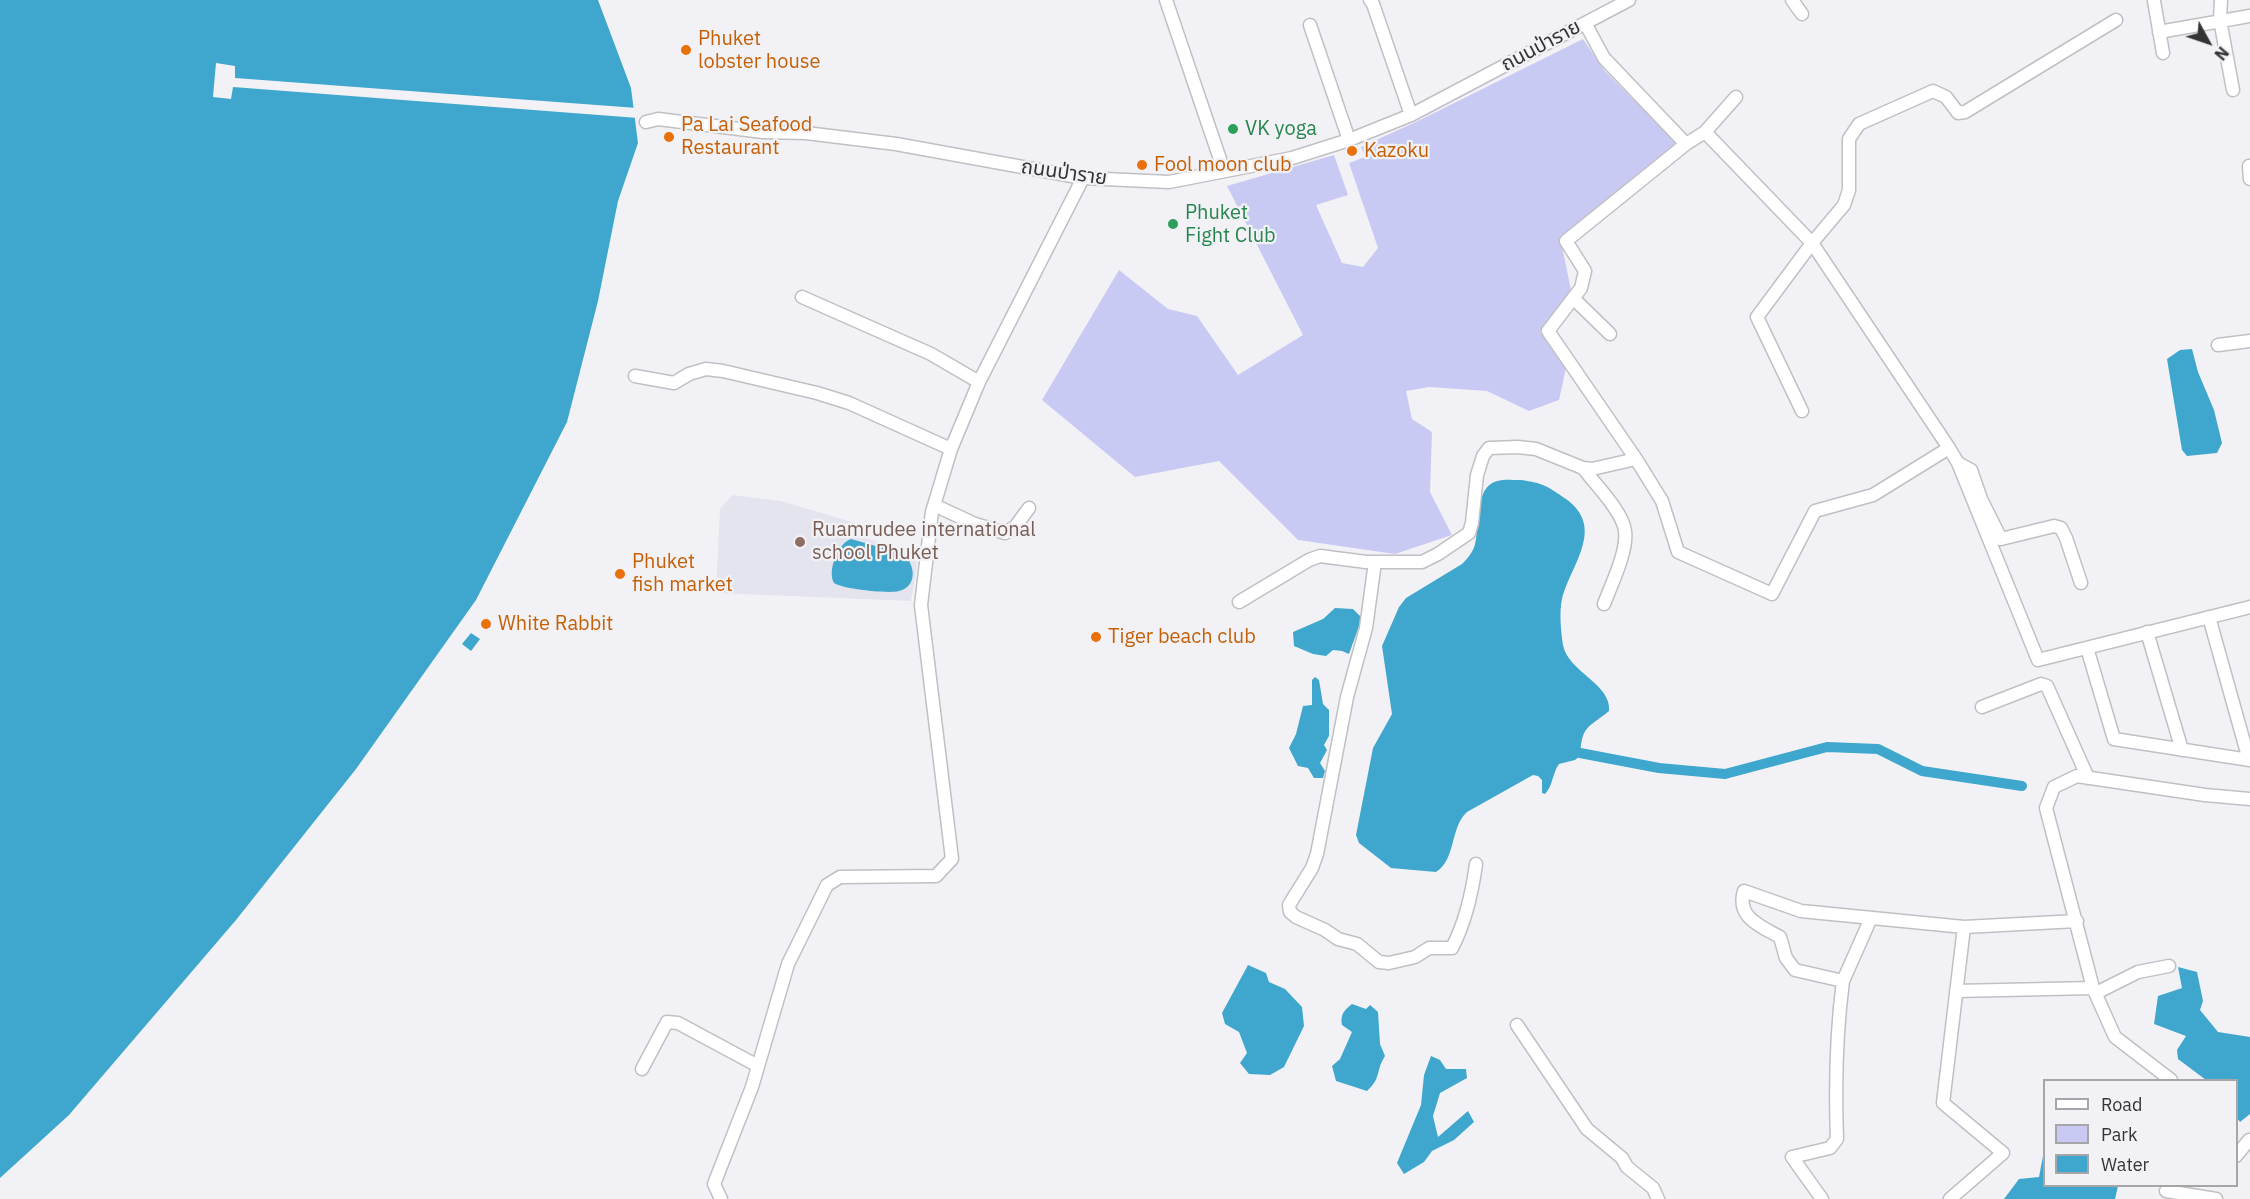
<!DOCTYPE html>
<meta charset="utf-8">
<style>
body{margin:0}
#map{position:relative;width:2250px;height:1199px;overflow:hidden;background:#f2f2f6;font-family:"IBM Plex Sans",sans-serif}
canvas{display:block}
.legend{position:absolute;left:2043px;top:1079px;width:195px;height:108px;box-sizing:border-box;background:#f2f2f6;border:2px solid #a6a6a9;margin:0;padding:8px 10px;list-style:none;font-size:18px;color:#343435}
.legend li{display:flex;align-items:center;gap:12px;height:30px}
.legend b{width:30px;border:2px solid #a6a6a9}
.north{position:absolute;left:2178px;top:12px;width:60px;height:60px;-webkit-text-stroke:4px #f2f2f6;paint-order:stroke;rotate:130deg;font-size:16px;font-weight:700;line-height:24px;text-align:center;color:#343435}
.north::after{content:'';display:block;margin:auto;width:21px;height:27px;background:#343435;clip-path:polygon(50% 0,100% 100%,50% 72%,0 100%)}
</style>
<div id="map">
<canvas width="2250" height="1199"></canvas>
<ul class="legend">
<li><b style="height:8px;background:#fff"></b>Road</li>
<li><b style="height:16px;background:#c9caf3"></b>Park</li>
<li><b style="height:16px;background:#3fa7cd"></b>Water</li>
</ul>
<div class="north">N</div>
</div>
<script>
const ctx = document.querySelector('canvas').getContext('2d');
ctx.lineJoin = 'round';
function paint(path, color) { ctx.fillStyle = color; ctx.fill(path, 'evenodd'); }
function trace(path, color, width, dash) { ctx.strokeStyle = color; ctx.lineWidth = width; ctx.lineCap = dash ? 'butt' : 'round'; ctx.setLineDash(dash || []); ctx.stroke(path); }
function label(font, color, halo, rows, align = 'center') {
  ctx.font = font + ' "IBM Plex Sans","Noto Sans Thai",sans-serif'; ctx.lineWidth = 4.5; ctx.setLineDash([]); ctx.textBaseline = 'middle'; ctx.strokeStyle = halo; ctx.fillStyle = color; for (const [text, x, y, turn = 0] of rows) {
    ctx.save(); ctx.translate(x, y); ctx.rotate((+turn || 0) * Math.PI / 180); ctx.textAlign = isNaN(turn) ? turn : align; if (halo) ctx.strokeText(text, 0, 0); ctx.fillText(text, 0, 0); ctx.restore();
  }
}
const built = new Path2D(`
 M732,495L781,501L852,522L850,534L915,551L917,566L911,601L716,593L720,509Z`);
const green = new Path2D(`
 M1583,39L1604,70L1678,145L1560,237L1571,290L1540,332L1566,368L1559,400L1529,411L1487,391L1429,387L1406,391L1412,419L1432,432L1430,492L1452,535L1395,554L1298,540L1219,461L1135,477L1042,400L1119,270L1168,309L1197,316L1238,375L1303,335L1227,186L1334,155L1348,195L1316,205L1342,263L1363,267L1378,248L1349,163L1365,157L1361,147L1420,120Z`);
const water = new Path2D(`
 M0,0H598L631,88L638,143L618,201L598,301L567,422L476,600L356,769L236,920L69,1115L0,1178Z
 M2192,349L2198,372L2214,410L2222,443L2217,453L2187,456L2182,450L2167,359L2180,350Z
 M1521,480C1543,483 1547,486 1566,499C1606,528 1571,564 1562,599C1559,612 1561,632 1563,645C1568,672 1612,684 1609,711C1587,729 1582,725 1580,756L1575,760L1559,764C1552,774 1553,786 1545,794L1542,793V780L1538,776L1533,775L1467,812C1450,827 1456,860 1436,872L1391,868L1359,843L1356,835L1373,748L1392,714L1382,646L1399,607L1406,598L1462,564C1468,558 1473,552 1475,544C1480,526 1474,487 1497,481C1504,479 1513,480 1521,480Z
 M851,539L904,554C915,565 918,586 899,591C888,594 843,589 834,583C827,571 838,543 851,539Z
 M1335,608L1353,609L1362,618L1349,654L1342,651L1333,650L1326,656L1313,654L1294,646L1293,632L1323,619Z
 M471,633L480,639L471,651L462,644Z
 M1315,677L1319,680L1323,704L1329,710V736L1324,745L1327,750L1320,763L1325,771L1323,778H1314L1308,768L1298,766L1289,748L1296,734L1303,706L1312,705V680Z
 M1248,965L1266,973L1269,982L1285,989L1302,1007L1304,1026L1284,1067L1270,1075L1249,1074L1240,1063L1247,1053L1239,1032L1225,1024L1222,1013Z
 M2178,967L2197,972L2203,1001L2200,1010L2218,1032L2250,1037V1114L2240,1122L2237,1118L2236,1080H2206L2178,1059L2177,1050L2186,1036L2154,1024L2158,996L2182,988Z
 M1352,1004L1366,1009L1370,1005L1378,1012L1380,1044L1385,1056C1375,1072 1382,1077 1367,1091L1336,1081L1332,1066L1340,1059L1352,1032L1342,1025C1340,1015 1344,1010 1352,1004Z
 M1431,1056L1440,1060L1446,1069H1466L1467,1078L1440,1093L1433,1116L1438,1137L1468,1111L1474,1122L1454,1140L1432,1151L1424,1162L1404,1174L1397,1163L1421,1105L1424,1075Z
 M2044,1151V1186H2118L2115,1199H2004L2019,1179L2039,1177Z`);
const pier = new Path2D(`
 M216,63L235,66V78L637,108L638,118L233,87L231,99L213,97Z`);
const canal = new Path2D(`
 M1580,753L1659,768L1725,774L1827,747L1878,749L1922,771L2022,786`);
const minor = new Path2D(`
 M1166,0L1224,171
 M1370,0L1373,4L1411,115
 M1792,0L1802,14
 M2221,0L2220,20L2233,90
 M2154,1L2163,53
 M1585,23L1604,58L1686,144
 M1310,25L1349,140
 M2159,32L2250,16
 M1736,97L1705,132L1686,144L1566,241L1585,271L1581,288L1548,331L1636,459L1662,501L1678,552L1772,594L1815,511L1873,495L1949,448
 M646,122L658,119L763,132L806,133L896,144L1083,178L1169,182L1292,158L1349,140L1411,115L1629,0
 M1705,132L1812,243L1949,448L1958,463L2038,660L2250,607
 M2249,166L2250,179
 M802,297L931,354L979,382
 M1573,298L1610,334
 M2218,345L2250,341
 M635,376L674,383L689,374L706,369L723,371L817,393L849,403L951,449
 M1802,411L1757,317L1812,243L1844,205L1849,190V139L1859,124L1933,91L1946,97L1958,113L1965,112L2116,20
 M1958,463L1971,470L1981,499L2001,539L2054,526L2061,528L2066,538L2081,583
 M1583,468C1595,484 1623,512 1625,531C1628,551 1611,585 1604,604
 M934,505L975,524L1005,533L1015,527L1029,508
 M1375,562L1366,628L1347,697L1317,854L1312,868L1289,905L1290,912L1296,917L1325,930L1338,939L1357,944L1379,962L1389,963L1415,957L1429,948H1452C1466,921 1472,894 1476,864
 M1239,602L1309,560L1320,556L1366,562H1422L1438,554L1469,533L1472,523L1477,475L1483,456L1489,448L1518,447L1536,449L1583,468L1592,469L1636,459
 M2209,617L2249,760
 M2147,632L2182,750
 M2087,648L2114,739L2250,760
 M1982,707L2041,684L2047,686L2088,778
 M1871,918L1843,981L1795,970L1786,958L1780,937C1760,926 1736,917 1744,891L1801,911L1964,927L2077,921
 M1956,991L2093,988
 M2096,993L2138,972L2169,966
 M1517,1025L1587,1129L1622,1158L1627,1167L1653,1188L1658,1199
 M642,1069L667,1022L678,1023L758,1066
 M2171,1080L2115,1037L2093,988L2046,808L2054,787L2077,776L2205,795L2250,799
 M2236,1156L2249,1140
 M2166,1191L2216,1199
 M721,1199L714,1184L752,1087L788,964L827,885L840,877L936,876L952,859L921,605L932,512L951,449L979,382L1083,178
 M1822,1199L1792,1157L1830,1148L1837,1139C1835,1086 1836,1034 1843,981
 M1950,1199L2003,1153L1943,1103L1964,927`);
const markers = [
 [686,50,6,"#e8710a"],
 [1233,129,6,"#2e9e5b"],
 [669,137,6,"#e8710a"],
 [1352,151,6,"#e8710a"],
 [1142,165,6,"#e8710a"],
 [1173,224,6,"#2e9e5b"],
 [800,542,6,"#8d6e63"],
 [620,574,6,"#e8710a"],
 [486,624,6,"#e8710a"],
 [1096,637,6,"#e8710a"]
];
const foodNames = [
 ["Phuket",698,39],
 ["lobster house",698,62],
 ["Pa Lai Seafood",681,125],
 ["Restaurant",681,148],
 ["Kazoku",1364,151],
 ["Fool moon club",1154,165],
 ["Phuket",632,562],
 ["fish market",632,585],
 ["White Rabbit",498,624],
 ["Tiger beach club",1108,637]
];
const streetNames = [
 ["ถนนป่าราย",1541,46,-28],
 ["ถนนป่าราย",1064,173,8]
];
const leisureNames = [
 ["VK yoga",1245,129],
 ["Phuket",1185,213],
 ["Fight Club",1185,236]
];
const educationNames = [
 ["Ruamrudee international",812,530],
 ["school Phuket",812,553]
];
paint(built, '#e4e4ef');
paint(green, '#c9caf3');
paint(water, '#3fa7cd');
paint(pier, '#f2f2f6');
trace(canal, '#3fa7cd', 10);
trace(minor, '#c0c0c4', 15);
trace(minor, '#fff', 12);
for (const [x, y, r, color] of markers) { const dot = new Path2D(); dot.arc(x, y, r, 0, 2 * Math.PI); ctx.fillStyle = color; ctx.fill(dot); trace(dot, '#f2f2f6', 2); }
label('20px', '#c56008', '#f2f2f6', foodNames, 'left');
label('20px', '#343435', '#f2f2f6', streetNames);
label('20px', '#27864d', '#f2f2f6', leisureNames, 'left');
label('20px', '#785e54', '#f2f2f6', educationNames, 'left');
</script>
